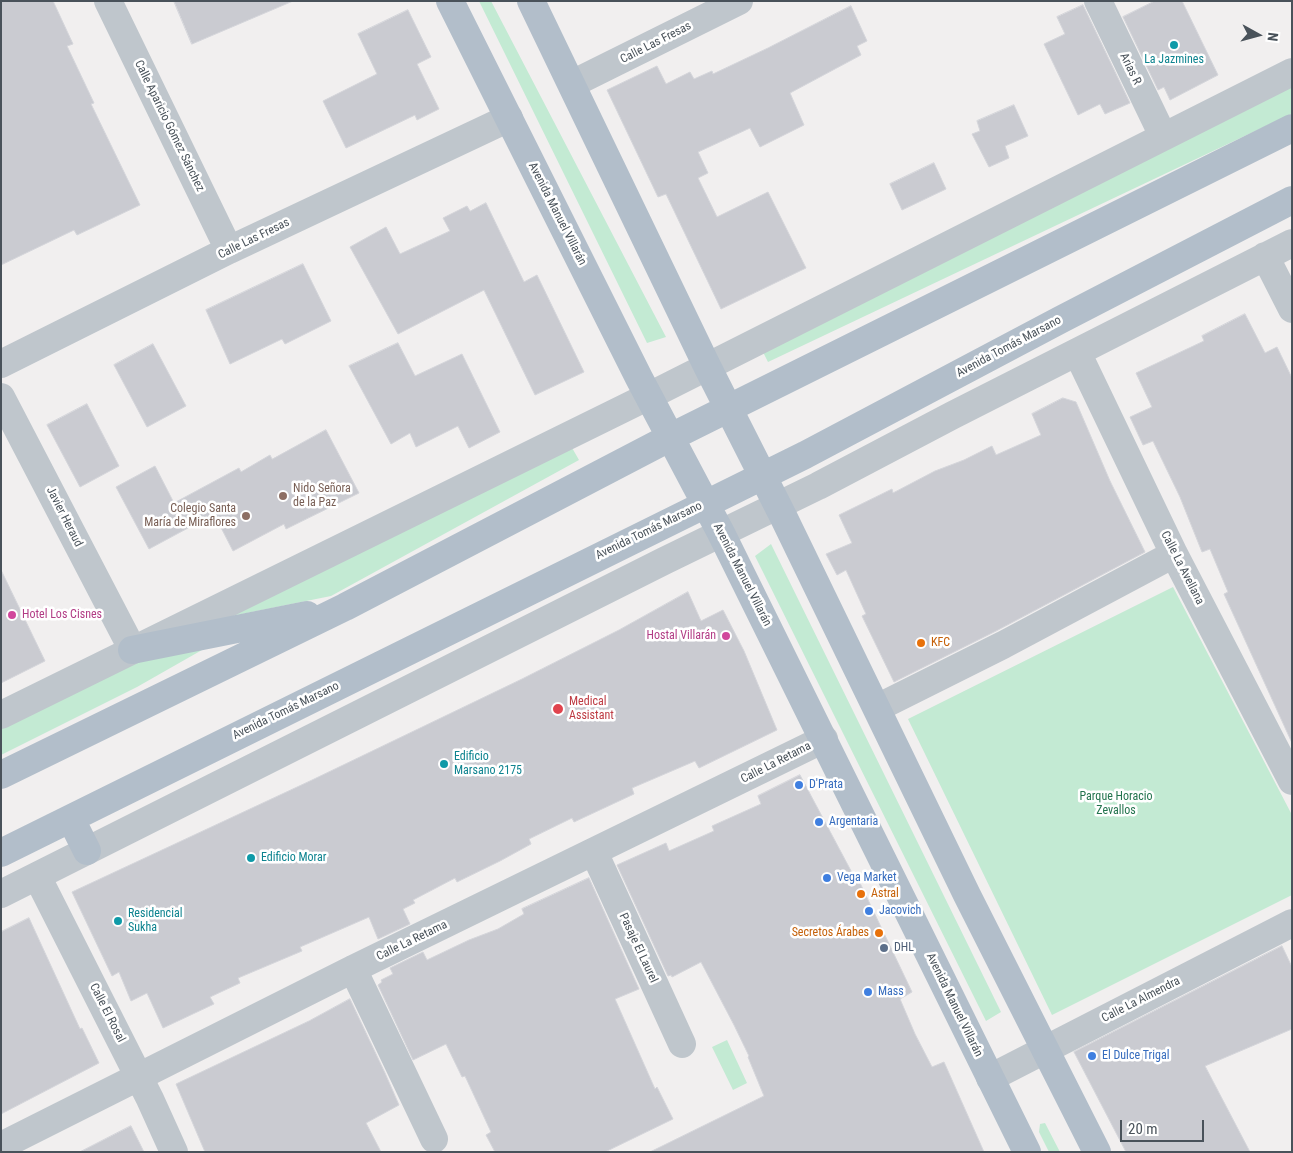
<!DOCTYPE html>
<meta charset="utf-8">
<style>
body{margin:0}
#map{position:relative;width:1293px;height:1153px;overflow:hidden;background:#f1efef;font-family:"Roboto Condensed",sans-serif}
canvas{display:block}
.frame{position:absolute;inset:0;border:2px solid #49525a;pointer-events:none}
.north{position:absolute;left:1233px;top:10px;width:50px;height:50px;-webkit-text-stroke:4px #fff;paint-order:stroke;rotate:97deg;font-size:14px;font-weight:700;line-height:20px;text-align:center;color:#49525a}
.north::after{content:'';display:block;margin:auto;width:18px;height:22px;background:#49525a;clip-path:polygon(50% 0,100% 100%,50% 72%,0 100%)}
.scale{position:absolute;left:1120px;top:1120px;width:84px;height:22px;box-sizing:border-box;border:2px solid #49525a;border-top:0;padding-left:6px;font-size:15px;line-height:18px;white-space:nowrap;color:#49525a;-webkit-text-stroke:4px #fff;paint-order:stroke}
</style>
<div id="map">
<canvas width="1293" height="1153"></canvas>
<div class="frame"></div>
<div class="north">N</div>
<div class="scale">20 m</div>
</div>
<script>
const ctx = document.querySelector('canvas').getContext('2d');
ctx.lineJoin = 'round';
function paint(path, color) { ctx.fillStyle = color; ctx.fill(path, 'evenodd'); }
function trace(path, color, width, dash) { ctx.strokeStyle = color; ctx.lineWidth = width; ctx.lineCap = dash ? 'butt' : 'round'; ctx.setLineDash(dash || []); ctx.stroke(path); }
function label(font, color, halo, rows, align = 'center') {
  ctx.font = font + ' "Roboto Condensed",sans-serif'; ctx.lineWidth = 5; ctx.setLineDash([]); ctx.textBaseline = 'middle'; ctx.strokeStyle = halo; ctx.fillStyle = color; for (const [text, x, y, turn = 0] of rows) {
    ctx.save(); ctx.translate(x, y); ctx.rotate((+turn || 0) * Math.PI / 180); ctx.textAlign = isNaN(turn) ? turn : align; if (halo) ctx.strokeText(text, 0, 0); ctx.fillText(text, 0, 0); ctx.restore();
  }
}
const green = new Path2D(`
 M479,1H491L666,337L647,343Z
 M1292,86V113L1289,115L768,362L762,350Z
 M571,446L579,460L331,596L222,618Z
 M771,544L1001,1012L986,1021L755,556Z
 M1173,587L1292,815V895L1052,1015L908,719Z
 M209,646L137,687L1,755V724L126,659Z
 M727,1040L747,1083L733,1090L712,1047Z
 M1045,1123L1060,1152H1049L1039,1132L1040,1124Z`);
const building = new Path2D(`
 M1,1H53L73,44L67,46L94,103L91,104L140,205L77,235L74,230L1,265Z
 M174,1H293L192,44Z
 M1155,1H1182L1218,75L1170,100L1164,87L1158,90L1123,17Z
 M1083,5L1130,103L1105,114L1100,104L1078,115L1044,44L1065,34L1057,17Z
 M851,6L867,41L857,46L861,55L790,93L804,125L760,147L750,128L698,152L708,173L698,178L717,217L768,192L806,268L721,309L666,194L658,197L607,90L657,66L666,84L690,72L694,79L712,71L713,74L768,48Z
 M408,10L431,57L417,64L439,109L417,120L415,115L346,148L323,101L377,74L358,34Z
 M1014,105L1028,136L1005,146L1009,158L989,167L972,134L980,131L977,121Z
 M934,163L946,189L902,210L890,184Z
 M486,203L524,282L537,275L584,372L535,395L484,290L398,334L350,247L386,227L400,254L450,231L443,218L467,206L470,211Z
 M303,264L331,321L285,344L282,339L230,364L206,310Z
 M1245,314L1265,353L1277,347L1292,378V743L1224,594L1228,592L1210,549L1202,552L1180,497L1153,441L1143,445L1130,417L1152,407L1136,373L1204,341L1202,336Z
 M398,343L415,376L462,354L500,432L469,448L458,426L416,447L410,433L391,444L349,366Z
 M153,344L186,406L147,427L114,365Z
 M1063,398L1076,402L1110,481L1145,552L996,631L894,682L862,616L866,614L846,570L837,575L826,554L852,543L839,515L892,489L893,493L935,471L964,460L992,446L996,455L1041,435L1032,414Z
 M87,404L119,466L80,487L47,425Z
 M326,430L359,493L286,529L284,524L233,551L214,514L149,549L116,487L155,466L174,503L239,468L241,472L270,455L272,459Z
 M1,570L45,661L1,683Z
 M688,592L701,621L723,610L744,651L777,730L699,768L695,761L632,788L634,794L574,822L572,818L529,839L531,844L500,861L457,882L455,878L413,900L415,903L403,909L410,924L378,939L369,917L300,947L302,951L238,978L240,983L210,997L214,1004L163,1028L147,993L131,1001L119,972L112,976L72,892L310,781L522,679L619,630Z
 M800,775L858,884L860,883L912,992L900,999L915,1034L932,1067L944,1062L984,1152H650L764,1096L748,1057L749,1056L734,1025L701,962L672,977L671,975L668,976L617,865L666,843L669,851L714,831L712,826L761,804L758,796Z
 M589,878L639,989L615,999L655,1089L657,1087L673,1119L605,1152H495L486,1135L491,1132L465,1076L462,1077L446,1044L413,1060L378,985L382,982L381,980L393,974L390,968L423,952L427,960L469,940L498,929L524,914L522,909Z
 M29,918L80,1029L82,1028L99,1063L1,1114V932Z
 M1282,946L1292,967V1029L1205,1066L1250,1152H1126L1074,1052Z
 M350,999L385,1073L399,1105L366,1123L381,1152H205L176,1084L309,1021Z
 M131,1126L144,1152H80Z`);
const minor = new Path2D(`
 M108,1L229,250
 M1098,1L1163,136
 M572,84L739,1
 M1265,256L1292,309
 M1077,352L1174,554L1292,781
 M1,364L229,250L509,118
 M1,397L126,637
 M877,708L1003,645L1174,554
 M1,715L649,396L1292,72
 M594,852L682,1044
 M37,876L150,1099L174,1152
 M1,894L664,561L818,486L953,415L1292,243
 M353,969L434,1139
 M990,1078L1292,923
 M1,1146L353,969L824,739`);
const major = new Path2D(`
 M450,1L639,378L721,533L1027,1152
 M531,1L707,366L784,518L967,895L1097,1152
 M132,650L307,615
 M1,775L345,607L671,437L1292,128
 M71,819L87,851
 M1,853L805,455L1060,320L1292,200`);
const markers = [
 [1174,45,5,"#0f9aa8"],
 [283,496,5,"#8d6e63"],
 [246,516,5,"#8d6e63"],
 [12,615,5,"#d1479c"],
 [726,636,5,"#d1479c"],
 [921,643,5,"#e8710a"],
 [558,709,6,"#e0444e"],
 [444,764,5,"#0f9aa8"],
 [799,785,5,"#3f7fe0"],
 [819,822,5,"#3f7fe0"],
 [251,858,5,"#0f9aa8"],
 [827,878,5,"#3f7fe0"],
 [861,894,5,"#e8710a"],
 [869,911,5,"#3f7fe0"],
 [118,921,5,"#0f9aa8"],
 [879,933,5,"#e8710a"],
 [884,948,5,"#5c6f8a"],
 [868,992,5,"#3f7fe0"],
 [1092,1056,5,"#3f7fe0"]
];
const streetNames = [
 ["Calle Las Fresas",656,43,-27],
 ["Arias R",1130,69,64],
 ["Calle Aparicio Gómez Sánchez",169,126,64],
 ["Avenida Manuel Villarán",557,214,63],
 ["Calle Las Fresas",254,239,-26],
 ["Avenida Tomás Marsano",1009,347,-28],
 ["Javier Heraud",64,517,63],
 ["Avenida Tomás Marsano",649,531,-26],
 ["Calle La Avellana",1182,568,63],
 ["Avenida Manuel Villarán",742,575,63],
 ["Avenida Tomás Marsano",286,711,-26],
 ["Calle La Retama",776,763,-27],
 ["Calle La Retama",412,941,-26],
 ["Pasaje El Laurel",638,948,65],
 ["Calle La Almendra",1141,1000,-27],
 ["Avenida Manuel Villarán",954,1005,64],
 ["Calle El Rosal",107,1013,63]
];
const cultureNames = [
 ["La Jazmines",1174,60,"center"],
 ["Edificio",454,757],
 ["Marsano 2175",454,771],
 ["Edificio Morar",261,858],
 ["Residencial",128,914],
 ["Sukha",128,928]
];
const educationNames = [
 ["Nido Señora",293,489],
 ["de la Paz",293,503],
 ["Colegio Santa",236,509,"right"],
 ["María de Miraflores",236,523,"right"]
];
const hotelNames = [
 ["Hotel Los Cisnes",22,615],
 ["Hostal Villarán",716,636,"right"]
];
const foodNames = [
 ["KFC",931,643],
 ["Astral",871,894],
 ["Secretos Árabes",869,933,"right"]
];
const healthNames = [
 ["Medical",569,702],
 ["Assistant",569,716]
];
const shopNames = [
 ["D'Prata",809,785],
 ["Argentaria",829,822],
 ["Vega Market",837,878],
 ["Jacovich",879,911],
 ["Mass",878,992],
 ["El Dulce Trigal",1102,1056]
];
const parkNames = [
 ["Parque Horacio",1116,797],
 ["Zevallos",1116,811]
];
const serviceNames = [
 ["DHL",894,948]
];
paint(green, '#c3ead3');
paint(building, '#cacbd1');
trace(building, '#d4d5da', 1);
trace(minor, '#bfc6cc', 28);
trace(major, '#b2beca', 28);
for (const [x, y, r, color] of markers) { const dot = new Path2D(); dot.arc(x, y, r, 0, 2 * Math.PI); ctx.fillStyle = color; ctx.fill(dot); trace(dot, '#fff', 2); }
label('12px', '#49525a', '#fff', streetNames);
label('12px', '#0d838f', '#fff', cultureNames, 'left');
label('12px', '#785e54', '#fff', educationNames, 'left');
label('12px', '#b23c85', '#fff', hotelNames, 'left');
label('12px', '#c56008', '#fff', foodNames, 'left');
label('12px', '#be3a42', '#fff', healthNames, 'left');
label('12px', '#366cbe', '#fff', shopNames, 'left');
label('12px', '#22734d', '#fff', parkNames);
label('12px', '#4e5e75', '#fff', serviceNames, 'left');
</script>
